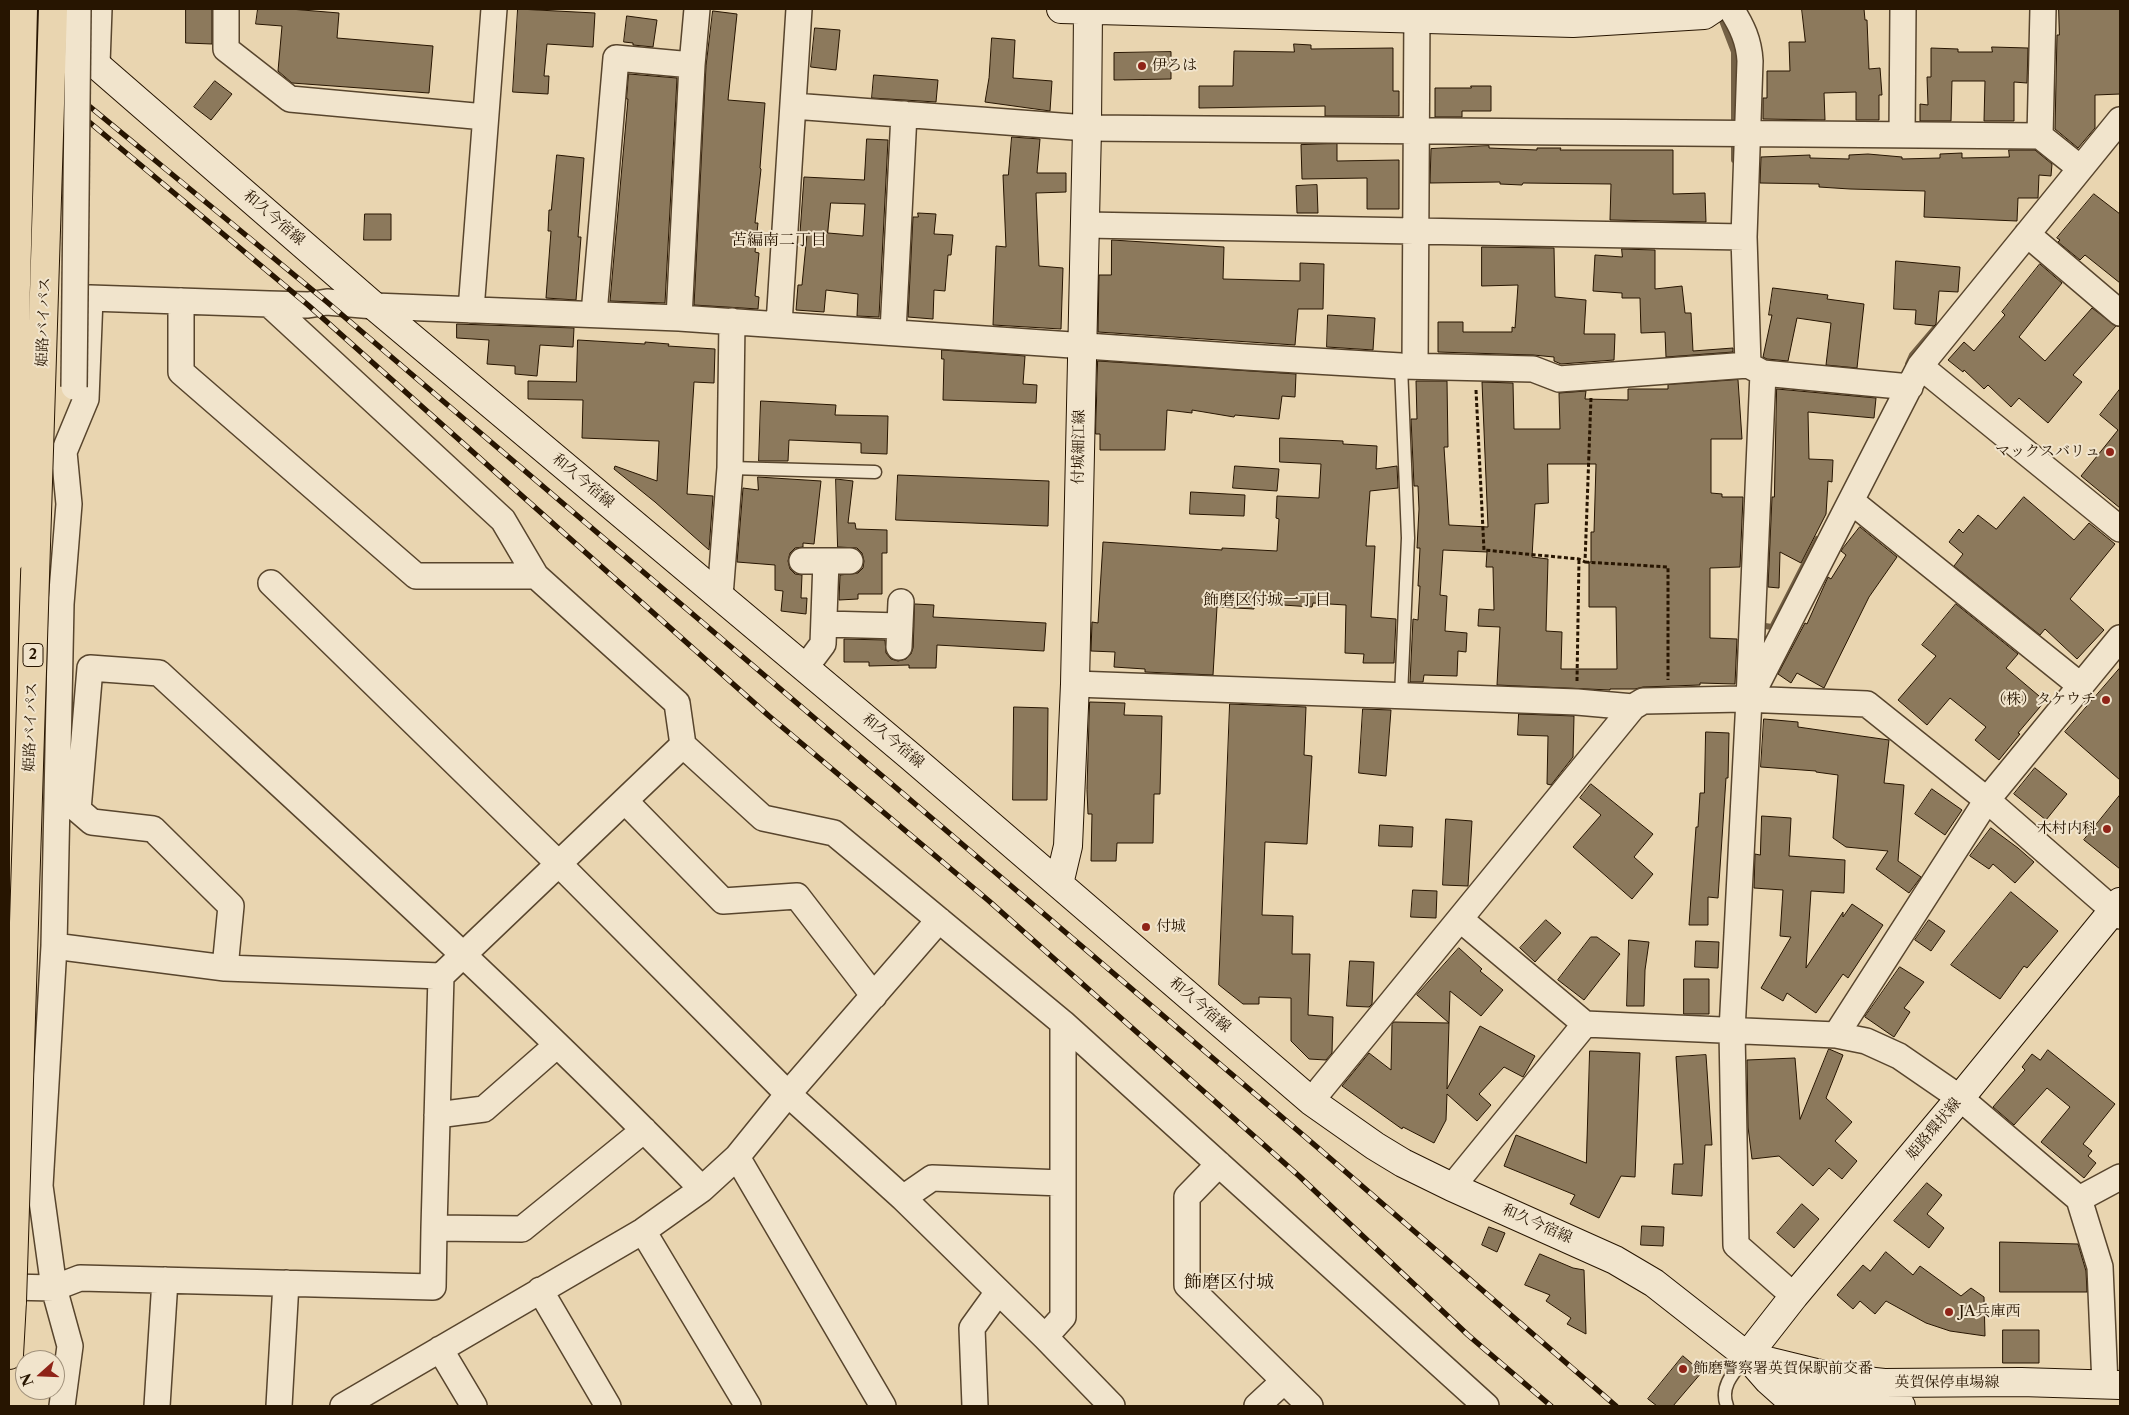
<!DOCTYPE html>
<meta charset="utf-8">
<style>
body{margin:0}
#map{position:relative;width:2129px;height:1415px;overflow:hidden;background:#e9d5b0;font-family:"Libre Caslon Text",serif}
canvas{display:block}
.frame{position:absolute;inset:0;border:10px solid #271501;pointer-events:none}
.north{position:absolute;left:15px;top:1350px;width:50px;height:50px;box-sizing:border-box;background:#f1e4cc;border:1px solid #a0917b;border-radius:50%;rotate:250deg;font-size:14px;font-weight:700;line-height:20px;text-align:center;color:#271501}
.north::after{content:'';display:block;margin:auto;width:18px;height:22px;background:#8f2418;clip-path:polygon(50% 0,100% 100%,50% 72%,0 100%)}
</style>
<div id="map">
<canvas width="2129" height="1415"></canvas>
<div class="frame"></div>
<div class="north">N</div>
</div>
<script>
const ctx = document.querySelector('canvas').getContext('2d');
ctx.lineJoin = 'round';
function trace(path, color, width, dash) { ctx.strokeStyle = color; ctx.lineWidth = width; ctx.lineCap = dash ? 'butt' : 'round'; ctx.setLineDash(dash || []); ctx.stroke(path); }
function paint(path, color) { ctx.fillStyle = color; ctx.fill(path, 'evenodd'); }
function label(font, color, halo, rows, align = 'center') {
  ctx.font = font + ' "Libre Caslon Text","Noto Serif JP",serif'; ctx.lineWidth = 4; ctx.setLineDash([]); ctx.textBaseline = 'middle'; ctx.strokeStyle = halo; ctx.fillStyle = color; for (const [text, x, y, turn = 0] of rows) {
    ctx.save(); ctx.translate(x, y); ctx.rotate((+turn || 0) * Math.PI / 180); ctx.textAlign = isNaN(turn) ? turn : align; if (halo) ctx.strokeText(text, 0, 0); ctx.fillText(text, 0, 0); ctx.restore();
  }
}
const stream = new Path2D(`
 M1719,13L1734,52V128
 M1734,160V138
 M1908,364L1912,355L1935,328
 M1758,625L1772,627L1817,539`);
const building = new Path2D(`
 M186,9H212V44L186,43Z
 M258,9H290L339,13L337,38L433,46L429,93L292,83L278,71L282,26L256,24Z
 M518,9L595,13L593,47L547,44L544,76H549L548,94L513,92Z
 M1802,9H1864L1865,20H1867L1869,69L1880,68L1882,95H1879V120H1856V92L1824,93L1825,120L1763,119V98H1767V71H1790L1789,42H1805Z
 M2059,9H2120V94L2095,95V128L2078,148L2055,129L2057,35H2059Z
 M713,11L737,14L728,100L765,103L760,168L761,169L755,223H758L755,252L759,253L755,296L759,297L758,309L694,305L706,66Z
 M627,16L657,20L653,47L633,45V43L624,42Z
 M815,28L840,30L836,70L811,67Z
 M992,38L1015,40L1013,78L1052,81L1050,111L985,102L989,78Z
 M1294,44L1311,45V49L1393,48V91H1399V116H1325V106L1199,108V86H1233L1234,51L1294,52Z
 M1992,47L2028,48L2027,83L2014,82V121H1984L1985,81H1952L1951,121H1920V104L1928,105L1927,77H1931V48L1958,49V52H1992Z
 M1171,52V79L1114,80V53Z
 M629,74L677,78L665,303L610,301L628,99H627Z
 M874,75L938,80L936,102L872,98Z
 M215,81L232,94L211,120L194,107Z
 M1471,86H1491V111H1462V117H1435V88H1471Z
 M1012,137L1040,139L1037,173H1066V192L1036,193L1039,266L1063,268L1061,329L993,325L996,246L1006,247L1003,175H1008Z
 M867,139L888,140L879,317L857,316L858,294L826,290L824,312L796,310L798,285H802L807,234L800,233L804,177L864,180ZM831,203L865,204L863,236L828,233Z
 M1337,144V161L1399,160V209H1367V178L1302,179L1301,145Z
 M1489,146V148L1537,150V148H1561L1560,150H1673V194L1705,193L1706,222L1610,220L1611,184L1523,183L1522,185L1500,184V182L1430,183L1431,149Z
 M2009,150H2035L2052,164L2051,176L2039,175L2038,198H2018L2017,221L1924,217L1925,191L1850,189L1819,187V184L1760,183L1761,157L1810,155V158L1849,159V155L1868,154L1902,157V159L1940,158V154L1962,153V158L2009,157Z
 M557,155L584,158L578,237H581L576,300L546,298L551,231H548L549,210H551Z
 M1317,185L1318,213H1297L1296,186Z
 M2094,194L2120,214V283L2085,255L2080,260L2058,242L2060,240L2057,238Z
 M918,213L936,214L934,234L953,235L951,255H948L945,291L934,290L933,319L908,317L913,217H918Z
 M365,214H391V240H364Z
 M1112,240L1224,247L1223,279L1300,281V263L1324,264L1323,309H1298L1295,345L1098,332L1099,275H1111Z
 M1482,247L1554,248L1555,297L1586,300L1584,334H1615L1614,360L1561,364L1554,361V357L1533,355L1438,352V322H1463V332H1512V327L1515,328L1518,285L1482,286Z
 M1622,249L1655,250V289L1682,286L1685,313H1691L1693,351L1733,348V352L1666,357L1665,332L1641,333L1640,298H1622V293L1593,291L1595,255L1622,257Z
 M1896,261L1960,267L1958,292L1939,291L1936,324L1934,326L1915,324L1916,310L1894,309Z
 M2040,264L2062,283L2019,337L2045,361L2092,308L2116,326L2073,375L2082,382L2048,423L2019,398L2011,407L1988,385L1984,389L1964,370L1963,372L1948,360L1964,342L1974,351L2005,315L2002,312Z
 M1773,288L1828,295L1827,299L1864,304L1857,368L1826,365L1831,323L1797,318L1788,361L1767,359L1763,357L1772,315H1769Z
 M1328,315L1375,318L1373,350L1327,347Z
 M457,324L574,328L573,347L540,345L537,376L515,374V366L487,364L489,340L457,338Z
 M578,340L645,344V342L669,344L668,346L715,349L714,383L694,382L687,494L713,496L709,550L655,502L614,469L615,466L657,481L659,441L582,438L583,400L528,399V381L576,382Z
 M942,350L1025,356L1023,384L1037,385L1036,403L943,400L944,359H942Z
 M1098,361L1296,374L1295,397L1282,396L1279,419L1235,415L1234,417L1192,410V413L1167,410L1165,450H1100V434H1096Z
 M1738,380L1742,439H1711V493L1722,494V497H1743L1740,567L1710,568V638L1737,639L1735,684L1700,683V685L1643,687L1635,689H1610V690L1497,685L1500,627L1478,626L1479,609L1494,610L1493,567H1486L1487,552L1443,550L1440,595L1447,596L1445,631L1467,633L1466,652L1458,651L1457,676L1424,675L1423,682H1410L1413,619L1418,620L1420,586H1418L1420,548H1417L1419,509L1418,486H1414L1411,419H1417L1416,381H1447L1448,447H1444L1449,525L1488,527L1482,382L1513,383L1514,429H1560L1559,393L1586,391L1585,399L1628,400V389H1668V385ZM1548,464H1596L1594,532H1591V562H1589V607H1616L1617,669H1561L1562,632L1546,631L1548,559L1532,557L1535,504L1548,503Z
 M1777,389L1876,398L1874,418L1808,412L1809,459L1833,460L1832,482L1828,481L1826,514L1801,563L1780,552L1779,588L1768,587L1772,497H1774Z
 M2120,389V508L2081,476L2118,430L2100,415Z
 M761,401L836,405L835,415L888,416L887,454L861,453V443L789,440L788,461H759Z
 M1280,438L1343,441V444L1377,446L1376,469L1397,466L1398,488L1370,491L1366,546H1375L1371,617L1396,619L1394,663H1363L1364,654L1345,653L1346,605L1313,603L1312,607L1254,603V609L1217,607L1213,675L1145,672V669L1114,667L1115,652L1091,651L1092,622L1098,623L1103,542L1222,550V548L1277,551L1279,519L1276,518L1277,496L1319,498L1321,464L1280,462Z
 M1235,466L1279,469L1277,491L1233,488Z
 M898,475L1049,481L1048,526L896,520Z
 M758,477L821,481L814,544L803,543V547L795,548L790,553L788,561L790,569L795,574L802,575L801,598H807L806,614L781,611L783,591L775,590V565L737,562L743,488L758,490Z
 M836,479L853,481L848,523H855L856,529L887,530V553H882V594H858V599L839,600L840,575L858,573L863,568L864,561L862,553L857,548L838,547Z
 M1191,492L1245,495L1244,516L1190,514Z
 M2024,497L2074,540L2089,523L2115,544L2070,599L2104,630L2077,659L2045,629L2040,635L1954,566L1963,554L1949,542L1959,529L1963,533L1978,515L1996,529Z
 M1860,527L1897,557L1869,597L1824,688L1797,673L1791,683L1778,674L1805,623L1807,624L1828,577L1831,579L1846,555L1841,551L1843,548Z
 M915,604L934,605L933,617L1046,623L1044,651L937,645L936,668H909V665L869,666V662H844V639L885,640L886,653L891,659L898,661L906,659L911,654L913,648Z
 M1956,604L2018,654L2006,668L2045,701L2018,733L2020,734L1999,760L1975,740L1986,727L1950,698L1927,725L1898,700L1936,656L1922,645Z
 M2120,668V780L2065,732Z
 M1090,702L1125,703L1124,715L1162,716L1160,794H1154L1153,843H1117L1116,861H1091L1092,814H1088L1087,790Z
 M1230,704L1306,707L1304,755L1312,756L1307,844L1265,842L1262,915L1293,916L1292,954H1310L1308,1015L1333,1017L1332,1053L1326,1060L1309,1059L1291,1041V998L1259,997V1004H1243L1219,985Z
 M1014,707L1048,708L1047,800H1013Z
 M1363,709L1391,710L1386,776L1359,773Z
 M1519,714L1574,716L1573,757L1551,785L1547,784L1548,736L1518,735Z
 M1764,719L1798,722V727L1889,740L1884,783L1904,785L1898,861L1921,877L1909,893L1876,869L1888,851L1846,847L1833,838L1838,775L1816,772V771L1761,767Z
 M1706,732L1729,733L1728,778H1726L1718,898L1708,897V925H1689L1696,827H1698L1700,793H1704Z
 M2035,768L2067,794L2046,820L2014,794Z
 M1591,784L1653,834L1634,857L1653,874L1632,899L1573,847L1601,815L1580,798Z
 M1932,789L1962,810L1945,835L1915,814Z
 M2120,795V869L2084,840Z
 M1762,816L1791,818L1789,856L1845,860L1844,893L1811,891L1806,968L1843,912V917L1852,904L1883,925L1848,978L1843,974L1816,1013L1787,993L1783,1001L1761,988L1791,937L1780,936L1783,890L1754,888L1755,854L1760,855Z
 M1446,819L1472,821L1468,886L1443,885Z
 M1380,825L1413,827L1412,847L1379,846Z
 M1991,828L2018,848L2034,862L2015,883L1993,864L1989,869L1970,856Z
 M1413,890L1437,891L1436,918L1411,917Z
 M2011,892L2058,931L2027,968L2024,966L2000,999L1951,965Z
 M1546,920L1561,933L1535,962L1520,948Z
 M1929,920L1945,931L1931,951L1915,940Z
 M1591,937H1597L1620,954L1584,1000L1558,980Z
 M1629,940L1649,942L1645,970L1644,1006H1627Z
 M1696,941L1719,942L1718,968L1695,967Z
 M1459,948L1482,969L1480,971L1503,990L1481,1016L1450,991L1449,1023L1417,995Z
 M1350,961L1374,962L1372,1004L1369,1007L1347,1006Z
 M1900,967L1924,982L1904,1008L1910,1012L1894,1037L1865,1017Z
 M1684,979H1709V1014H1684Z
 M1394,1022L1449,1023L1447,1089L1480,1026L1535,1056L1523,1077L1504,1067L1479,1094L1491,1105L1477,1121L1447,1094L1446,1120L1434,1143L1403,1127L1402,1129L1342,1086L1369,1053L1391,1070L1392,1025Z
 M1829,1049L1843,1055L1826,1098L1852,1122L1835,1141L1857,1161L1842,1179L1829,1168L1813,1186L1779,1156L1752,1159L1748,1127L1747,1060L1795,1058L1800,1119Z
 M2048,1050L2115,1104L2083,1144L2092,1151L2088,1156L2096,1163L2084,1178L2041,1142L2070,1107L2047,1088L2014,1125L1993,1107L2025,1070L2022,1067L2032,1054L2040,1060Z
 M1590,1051L1640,1053L1635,1177L1621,1176L1599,1218L1570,1204L1575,1195L1504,1166L1516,1135L1586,1163Z
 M1706,1055L1712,1145H1705L1702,1196L1672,1194L1674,1164H1683L1676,1057Z
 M1927,1183L1942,1195L1927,1214L1944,1228L1929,1248L1894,1221Z
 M1802,1204L1819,1219L1794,1248L1777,1233Z
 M1642,1226L1664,1227L1663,1246L1641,1245Z
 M1489,1227L1505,1233L1497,1252L1482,1245Z
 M2000,1242L2078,1244L2086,1271L2087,1292H2000Z
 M1886,1252L1913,1275L1920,1266L1961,1296L1971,1288L1984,1297L1985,1336L1950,1331L1926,1323L1886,1301L1875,1314L1860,1301L1853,1309L1837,1295L1863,1265L1870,1271Z
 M1540,1254L1573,1268L1584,1270L1586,1334L1567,1324L1571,1318L1546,1301L1550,1295L1525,1285Z
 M2003,1330H2039V1363H2003Z
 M1683,1356L1702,1372L1673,1406H1657L1648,1399Z`);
const path = new Path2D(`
 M1476,390L1484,550L1579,559L1585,562L1591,397
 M1585,562L1668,567V680
 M1577,681L1579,559`);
const lane = new Path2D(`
 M1401,366L1408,538L1401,696
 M730,468L875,472
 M1727,1406C1719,1386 1735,1371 1747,1356`);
const street = new Path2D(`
 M226,9V49L290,99L485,117
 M1731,9C1742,26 1749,41 1750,61L1744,237L1748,365L1763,373L1749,699L1732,1031L1736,1245L1794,1296
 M97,64L99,9
 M793,106L1087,128L2040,136L2080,168
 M1902,134L1903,9
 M2040,136L2043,9
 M1085,225L1744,237
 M2027,234L2120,313
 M181,301V372L416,576H536
 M269,304L503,520L536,576L677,703L683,745L763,818L834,833L1063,1023L1486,1406
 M471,310L494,9
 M594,314L616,58L692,65
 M679,318L692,65L697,9
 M779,324L799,9
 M893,332L904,114
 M1415,365L1417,9
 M1920,366L2120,529
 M1763,373L1910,387
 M1851,501L2081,686
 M802,561H850
 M271,583L559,864L788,1094L903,1198L1045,1337L1112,1406
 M720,596L730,468L732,321
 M825,624L900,626
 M899,647L901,602
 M805,668L823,644L826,561
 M1075,684L1577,702L1633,707L1643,701L1743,699L1867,704L1987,800L2120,916
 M1753,692L1920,366L2120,120
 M625,801L723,901L797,896L874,996
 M1460,919L1585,1024L1836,1035L1866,1041L1899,1056L1960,1098L2079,1199L2100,1267L2105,1385
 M54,946L225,968L441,976L683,745
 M225,968L231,906L153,829L92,822L78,810L90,668L159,673C342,842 528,1010 702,1189
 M1836,1035L1987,800L2120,638
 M1311,1101L1633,707
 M437,1115L484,1109L557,1045
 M737,1157L883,1406
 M1219,1164L1187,1197V1285L1310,1406
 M1452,1187L1585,1024
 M903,1198L932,1178L1062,1183
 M2079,1199L2120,1177
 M434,1228L441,976
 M643,1231L748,1406
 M9,1287L54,1288L80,1278L433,1287L434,1228L522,1229L644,1130
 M540,1290L608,1406
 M1045,1337L1063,1317V1023
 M440,1349L474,1406
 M62,1406L70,1346L54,1288L40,1186L54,946L61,604L69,504L64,452L86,399L90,298L269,304L308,305L327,302L374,306L679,318L1246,357L1401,366L1533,369L1559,379L1748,365
 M157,1406L165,1280
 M279,1406L286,1283
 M343,1406L643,1231L702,1189L737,1157L788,1094L939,920
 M975,1406L972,1328L998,1292
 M1257,1406L1284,1381`);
const secondary = new Path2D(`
 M32,9L374,306L910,756L1311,1101L1375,1146L1403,1163L1452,1187L1615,1260L1654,1283L1747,1356L1768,1380L1797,1406
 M1061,9L1573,23L1704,15L1713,9
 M1059,884L1068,846L1075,684L1087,128L1088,9
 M1747,1356L1794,1296L1960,1098L2120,902
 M1747,1356L1837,1378L1884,1383L2021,1382L2120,1385
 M1778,1384L1808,1395L1901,1406`);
const highway = new Path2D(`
 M9,1355L12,1301`);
const rail = new Path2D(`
 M9,40L327,302L1317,1147L1616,1406
 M9,55L308,305L769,716L989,901L1299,1176L1468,1335L1551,1406`);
const streetBridge = new Path2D(`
 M74,387L78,9`);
const highwayBridge = new Path2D(`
 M9,560L23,9
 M12,1301L53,9`);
const markers = [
 [1142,66,5,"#8f2418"],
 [2110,452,5,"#8f2418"],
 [2106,700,5,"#8f2418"],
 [2107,829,5,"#8f2418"],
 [1146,927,5,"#8f2418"],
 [1949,1312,5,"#8f2418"],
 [1683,1369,5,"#8f2418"]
];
const shields = [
 [33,655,20]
];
const shieldNames = [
 ["2",33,655]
];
const poiNames = [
 ["伊ろは",1152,66],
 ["マックスバリュ",2100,452,"right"],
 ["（株）タケウチ",2096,700,"right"],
 ["木村内科",2097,829,"right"],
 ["付城",1156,927],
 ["JA兵庫西",1959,1312],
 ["飾磨警察署英賀保駅前交番",1693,1369]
];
const streetNames = [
 ["和久今宿線",274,218,41],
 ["姫路バイパス",44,322,-88],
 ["付城細江線",1079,447,-89],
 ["和久今宿線",583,481,40],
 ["姫路バイパス",31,727,-88],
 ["和久今宿線",893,741,40],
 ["和久今宿線",1200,1005,41],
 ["姫路環状線",1934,1129,-50],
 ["和久今宿線",1537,1224,24],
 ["英賀保停車場線",1947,1383]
];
const neighbourhoodNames = [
 ["苫編南二丁目",779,240],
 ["飾磨区付城一丁目",1267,600]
];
const quarterNames = [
 ["飾磨区付城",1229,1283]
];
trace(stream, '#746146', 6);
paint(building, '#8c795c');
trace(building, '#271501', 1);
trace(lane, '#58452d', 15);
trace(street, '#58452d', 28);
trace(secondary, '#271501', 30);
trace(highway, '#271501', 30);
trace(path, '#271501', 3, [4, 2.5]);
trace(lane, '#f1e4cc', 12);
trace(street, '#f1e4cc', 25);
trace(secondary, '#f1e4cc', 28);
trace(highway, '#e9d5b0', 28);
trace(rail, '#271501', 5.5);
trace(rail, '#f1e4cc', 4, [11]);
trace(streetBridge, '#58452d', 28, []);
trace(highwayBridge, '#271501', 30, []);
trace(streetBridge, '#f1e4cc', 25);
trace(highwayBridge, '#e9d5b0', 28);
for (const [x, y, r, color] of markers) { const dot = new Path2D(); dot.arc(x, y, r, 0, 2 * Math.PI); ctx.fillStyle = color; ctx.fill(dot); trace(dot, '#f1e4cc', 2); }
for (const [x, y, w] of shields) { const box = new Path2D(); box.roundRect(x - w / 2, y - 11.5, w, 23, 4); ctx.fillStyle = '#f1e4cc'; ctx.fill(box); trace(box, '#271501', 1); }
label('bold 14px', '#271501', null, shieldNames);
label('15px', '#271501', '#f1e4cc', poiNames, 'left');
label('15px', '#271501', '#f1e4cc', streetNames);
label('16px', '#271501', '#f1e4cc', neighbourhoodNames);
label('18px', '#271501', '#f1e4cc', quarterNames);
</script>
